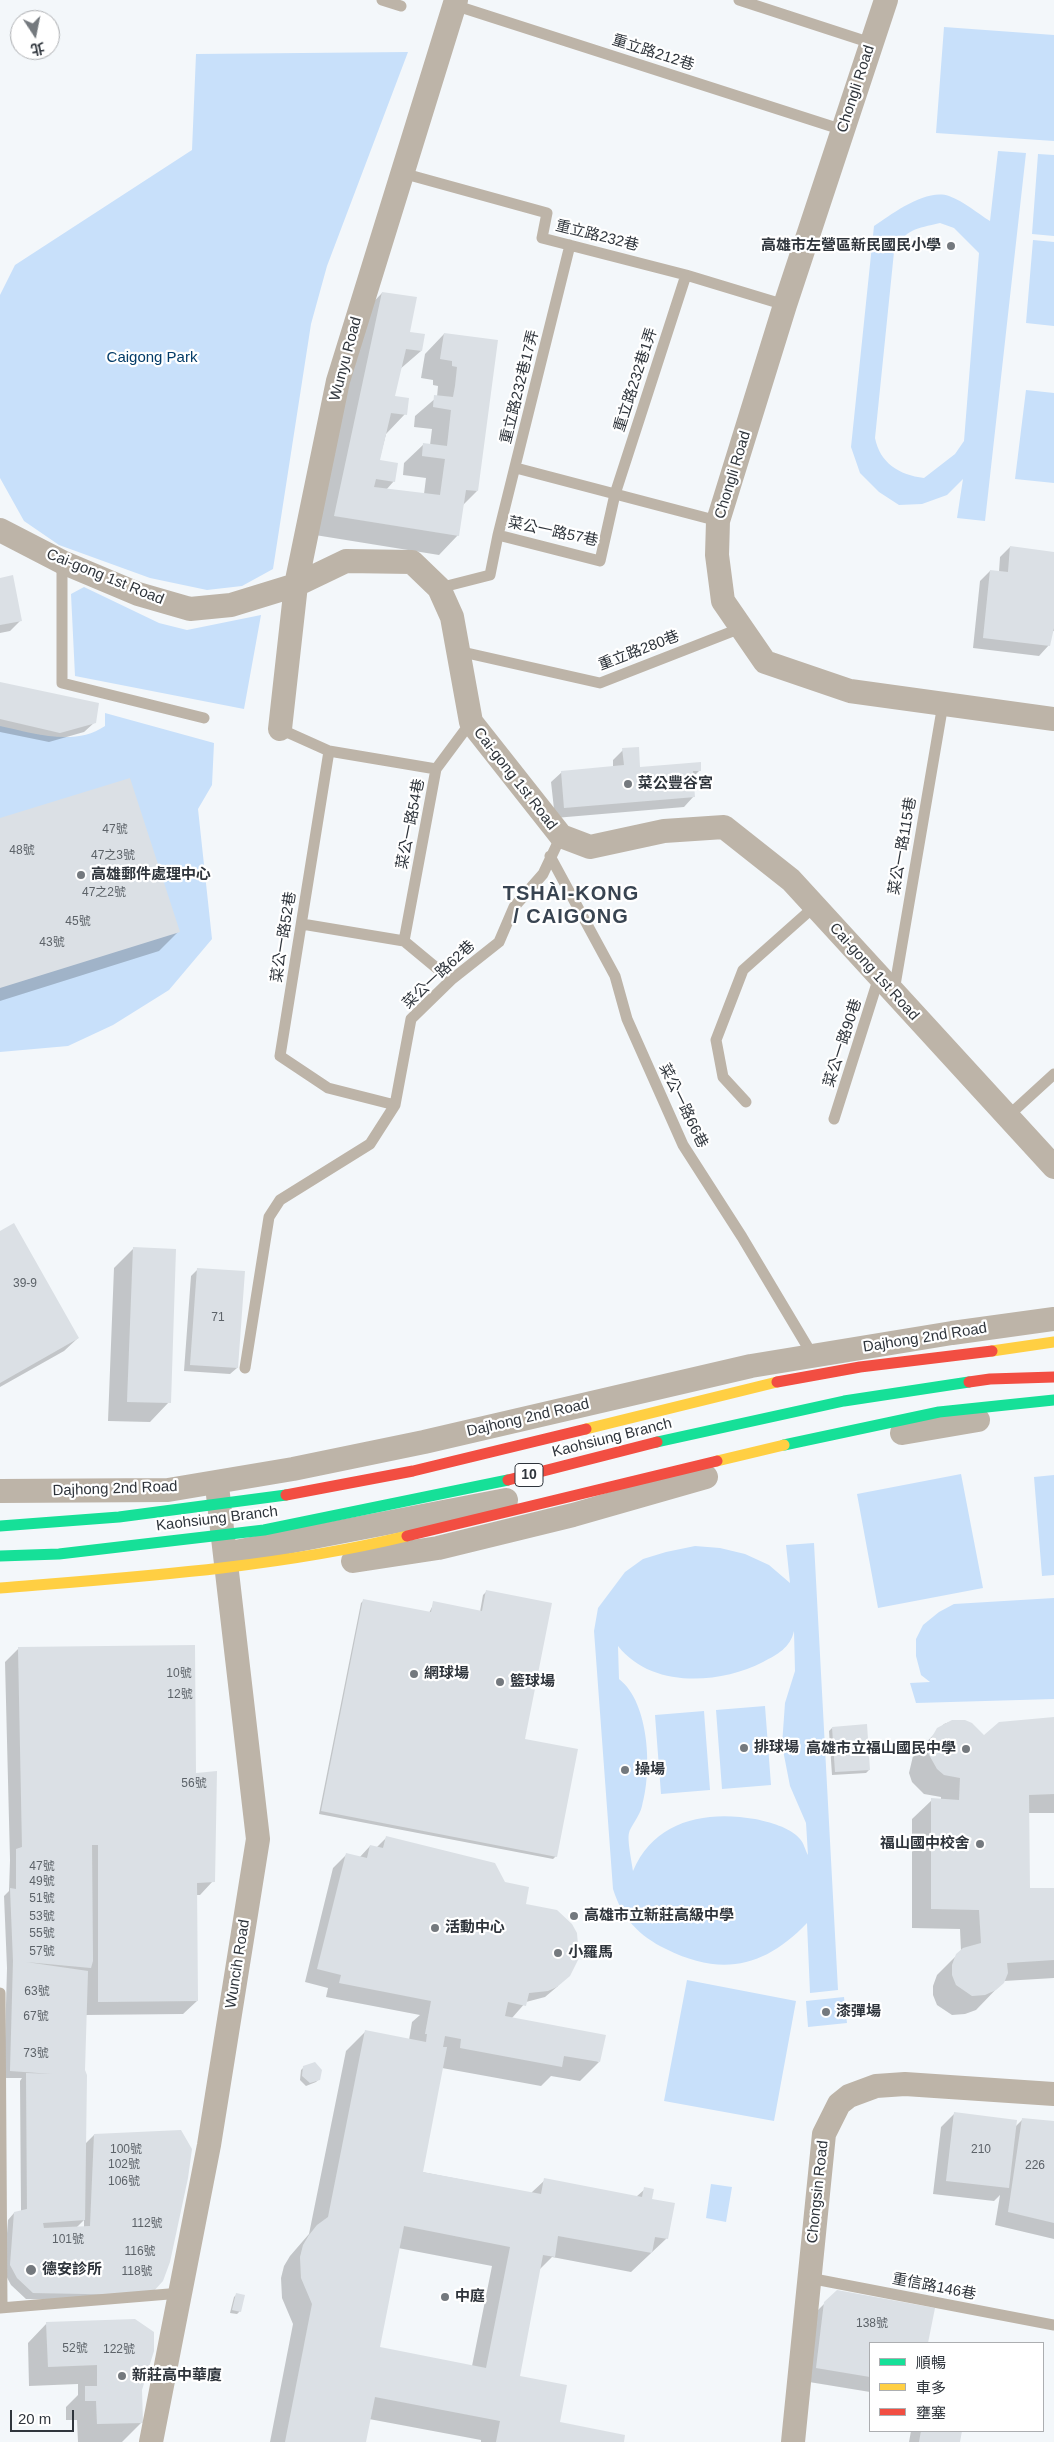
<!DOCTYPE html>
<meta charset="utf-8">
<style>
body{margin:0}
#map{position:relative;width:1054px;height:2442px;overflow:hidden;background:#f3f7fa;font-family:Helvetica,"Noto Sans TC",sans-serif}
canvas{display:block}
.legend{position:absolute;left:869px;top:2342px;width:175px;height:90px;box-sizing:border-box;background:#fff;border:1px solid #acaeb1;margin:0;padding:6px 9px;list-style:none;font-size:15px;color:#2f353c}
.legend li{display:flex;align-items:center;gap:10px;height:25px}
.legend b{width:25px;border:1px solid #acaeb1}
.north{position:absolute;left:10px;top:10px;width:50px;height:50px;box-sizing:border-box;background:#fff;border:1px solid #acaeb1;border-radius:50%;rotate:169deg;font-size:14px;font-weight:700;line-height:20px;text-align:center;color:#2f353c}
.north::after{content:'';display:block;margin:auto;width:18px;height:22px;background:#74797e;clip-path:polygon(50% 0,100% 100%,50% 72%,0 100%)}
.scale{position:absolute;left:10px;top:2410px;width:64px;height:22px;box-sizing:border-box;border:2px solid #2f353c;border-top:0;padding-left:6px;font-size:15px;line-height:18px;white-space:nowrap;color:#2f353c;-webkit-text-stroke:4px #fff;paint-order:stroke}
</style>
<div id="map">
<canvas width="1054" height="2442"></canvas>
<ul class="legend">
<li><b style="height:6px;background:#16e098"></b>順暢</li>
<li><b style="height:6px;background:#ffcf43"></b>車多</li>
<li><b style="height:6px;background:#f24e42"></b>壅塞</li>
</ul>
<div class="north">北</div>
<div class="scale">20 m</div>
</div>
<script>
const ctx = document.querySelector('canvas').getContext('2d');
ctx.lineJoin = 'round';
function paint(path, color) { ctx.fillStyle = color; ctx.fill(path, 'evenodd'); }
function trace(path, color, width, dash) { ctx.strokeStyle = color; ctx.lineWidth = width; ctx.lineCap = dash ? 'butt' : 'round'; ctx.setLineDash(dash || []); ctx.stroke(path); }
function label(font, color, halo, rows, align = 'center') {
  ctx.font = font + ' Helvetica,"Noto Sans TC",sans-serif'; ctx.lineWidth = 4.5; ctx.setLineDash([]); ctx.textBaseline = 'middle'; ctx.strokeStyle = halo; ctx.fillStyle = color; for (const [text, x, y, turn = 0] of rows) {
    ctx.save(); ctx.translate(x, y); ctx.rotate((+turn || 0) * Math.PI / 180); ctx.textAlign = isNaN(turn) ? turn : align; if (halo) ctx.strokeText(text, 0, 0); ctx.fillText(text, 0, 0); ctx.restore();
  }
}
const green = new Path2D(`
 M944,27L1054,35V141L936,133Z
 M408,52L327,266L311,324L273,569L242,586L207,590L150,578L59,545L24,521L0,478V295L15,265L192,150L196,54Z
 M998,151L1026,153L985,521L957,518L963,479L947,495L922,504L899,505L879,492L860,473L851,447L874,226C892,214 926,188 949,196C965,202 977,213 990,221ZM940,223L954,228L979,253L964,441L955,454L924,478C899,475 880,463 875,438L894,252C906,228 916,229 940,223Z
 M1038,154L1054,155V236L1032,234Z
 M1033,240L1054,242V326L1026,323Z
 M1026,390L1054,393V483L1015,479Z
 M84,587L159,623L187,630L261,615L244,709L75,676L71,594Z
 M105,713L214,743L212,785L198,809L212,939L169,990L113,1025L68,1046L0,1052V726C34,733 74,747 105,726Z
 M961,1474L983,1588L878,1608L857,1494Z
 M1054,1475V1575L1042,1576L1034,1477Z
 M814,1543L838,1990L810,1993L807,1923C765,1967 722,1977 666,1949C639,1936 622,1918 613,1889L594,1631L598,1608L625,1572L643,1559L666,1552L695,1546L720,1548L745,1554L769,1565L790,1583L786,1545ZM794,1631L795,1671L785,1703L782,1745L790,1786L806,1823L808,1855C805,1850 804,1843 800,1839C790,1827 769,1822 755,1819C705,1810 654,1821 633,1871C632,1863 627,1840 629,1833C630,1827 640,1816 642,1806C652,1772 650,1703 619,1679L618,1646C651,1688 718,1685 763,1662C778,1654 790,1648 794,1631Z
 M1054,1598V1699L916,1703L910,1683L930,1682L921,1675L916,1656V1639L923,1625L939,1612L954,1604Z
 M765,1706L771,1785L722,1789L716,1710Z
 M704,1711L710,1790L661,1794L655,1715Z
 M687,1980L796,2001L774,2121L664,2101Z
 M844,1997L847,2023L808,2027L806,2001Z
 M711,2184L732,2187L726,2222L706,2218Z`);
const shadow = new Path2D(`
 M382,293L421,351L399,370L394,397L405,414L386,434L379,461L394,481L386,490L424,494L426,478L403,475L404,463L424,444L430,445L432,429L414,427L415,416L437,397L438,386L433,385V380L421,378L425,354L444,334L497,341L477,491L463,505L458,535L439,555L315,535L363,313Z
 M1010,547L1054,553V631H1052L1049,645L1039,656L973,648L980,581L990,571L999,572L1000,557Z
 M0,579L20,621L10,631L0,633Z
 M0,683L95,722L84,732L49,742L0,732Z
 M623,750L639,768L700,770L692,778L694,796L684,807L555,818L551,782L562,772L613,767V760Z
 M0,820L178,932L159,951L0,1001Z
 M0,1232L78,1338L64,1351L0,1387Z
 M133,1249L169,1402L150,1422L108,1421L114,1268Z
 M198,1269L237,1368L230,1374L184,1371L191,1276Z
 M486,1592L556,1856L553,1859L319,1814L361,1603L364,1600L429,1613L434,1603L480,1612L483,1595Z
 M19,1648L195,1774L213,1881L200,1895H196L197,2001L183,2014L85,2015V2144L94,2135L130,2301L26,2299L11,2285L4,2272L8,2220L14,2213L21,2211L20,2081L22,2078H4L7,1968L4,1896L9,1891L10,1860L5,1662ZM84,2220V2228H76Z
 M1054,1718V1813H1028L1029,1889H1054V1978L1004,1981L976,2010L965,2014L952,2015L937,2005L933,1995V1986L937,1975L961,1951L960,1929L912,1928V1819L932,1800H941V1797L924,1794L912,1782L909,1773L913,1756L944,1724L952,1721L984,1737Z
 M832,1728L869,1770L866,1773L832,1775L829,1731Z
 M386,1838L504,1883L524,1905L558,1986L545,1997L526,2002L512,2018L599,2062L580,2081L551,2076L541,2086L442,2068L422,2172L531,2193L545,2180L636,2197L645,2189L667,2238L631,2272L552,2257L539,2270L519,2377L559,2423L622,2442H481V2440L369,2419L365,2442H270L293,2324L282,2298L281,2278L284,2266L290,2256L309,2234L346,2051L366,2031L409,2040L412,2022L420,2015L326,1997L328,1988L305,1982L333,1868L346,1855L359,1858L370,1846L376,1848ZM398,2248L492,2266L472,2366L378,2348Z
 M304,2067L319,2079L316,2082L306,2086L300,2080L301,2070Z
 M955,2113L1015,2127L1023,2119L1054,2122V2239L995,2225L1000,2195L994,2201L933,2194L941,2127Z
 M237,2294L240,2311L237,2314L230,2313L234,2297Z
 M825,2303L934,2309L927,2343H870V2392L803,2381L811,2317Z
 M47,2323L141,2390L142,2422L122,2442H78L77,2420H66V2407L78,2395V2384L29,2386L28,2343Z
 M911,2431H961L958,2442H909Z`);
const building = new Path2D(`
 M382,292L417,297L410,332L425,334L422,351L406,349L395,396L409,398L407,415L391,413L380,460L398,463L395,482L376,479L374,487L440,495L445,459L422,456L423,443L447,446L451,410L433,407L434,395L453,397L455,386L457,367L452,366V361L440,359L444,333L498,340L478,491L466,490L459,536L334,516Z
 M1010,546L1054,552V628L1050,646L983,638L990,570L1008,572Z
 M13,575L22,621L0,625V578Z
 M0,682L99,703L96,723L60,733L0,719Z
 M639,747L640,767L701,762V771H693L695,797L564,808L561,771L624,765L622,748Z
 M130,778L180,932L0,988V818Z
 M14,1223L79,1338L0,1383V1231Z
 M133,1247L176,1249L171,1403L127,1402Z
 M197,1268L245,1271L238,1368L190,1365Z
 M486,1590L552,1603L525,1739L578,1749L557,1857L321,1811L363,1599L431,1612L433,1601L482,1611Z
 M195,1645L196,1773L217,1771L215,1882L197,1883L198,2001L98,2002V1845H92L93,1961L91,1968L26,1962L88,1971L85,2070L87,2075L85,2220L43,2223L44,2228L90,2226L94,2134L181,2130L192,2149L188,2178L170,2262L163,2281L153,2292L137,2295L33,2293L17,2278L10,2265L14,2212L27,2209L26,2073L53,2074L10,2071L13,1961L10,1888L16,1889V1849L22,1847L18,1647Z
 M1054,1717V1794L1029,1795L1030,1888H1054V1960L1007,1963L1008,1973L1004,1983L996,1990L985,1995L972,1996L956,1985L952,1975V1965L956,1954L963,1948L981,1943L979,1910L931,1909V1798L959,1800L960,1778L944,1775L937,1769L928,1753L929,1742L937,1728L952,1720H965L972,1723L984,1735L999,1722Z
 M867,1724L870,1770L835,1772L832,1727Z
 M386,1836L495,1863L505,1882L529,1887L526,1904L557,1910L572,1924L577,1933L579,1958L570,1976L557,1987L548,1991L529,1993L526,2006L508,2002L505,2016L606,2035L600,2062L564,2056L562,2067L460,2048L461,2039L445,2036L443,2047H447L423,2172L541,2194L544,2178L642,2197L644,2187L654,2189L652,2199L675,2203L668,2239L655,2237L652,2253L558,2236L555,2257L543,2255L520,2376L567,2385L560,2422L625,2435L624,2442H496L500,2421L375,2397L366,2442H285L312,2304L301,2278L300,2257L303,2245L309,2235L317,2225L328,2217L365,2030L426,2042L427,2034H425L431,2001L339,1983L341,1975L317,1969L346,1853L367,1858L370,1845L383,1848ZM404,2226L510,2247L486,2368L380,2347Z
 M315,2062L322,2070L320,2080L310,2083L302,2076L303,2066Z
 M954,2112L1017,2120L1009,2188L946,2181Z
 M1022,2118L1054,2121V2223L1008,2212Z
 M837,2290L935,2308L928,2343H870V2377L816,2368L824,2302Z
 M236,2293L245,2295L241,2312L232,2310Z
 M135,2319L154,2332V2351L142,2390L143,2423L97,2424L96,2401H85V2386H97V2365L48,2367L46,2322Z
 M921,2431H962L960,2442H919Z`);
const lane = new Path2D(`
 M382,0L401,6
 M739,0L871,43
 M454,5L843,130
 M402,173L547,213L542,238L686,275L785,305
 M516,468L718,521
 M498,535L570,245
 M62,562V683L204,718
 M439,588L490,575L498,535L600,561L615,494L686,275
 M458,651L600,683L741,628
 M280,729L329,751L280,1056L328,1088L395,1105
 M329,751L436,769
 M550,856L615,976L627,1019L683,1145L742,1237L813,1356
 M302,924L404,941L451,980
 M404,941L436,769L471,722
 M894,991L943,704
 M746,1102L723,1077L716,1040L743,970L815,906
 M1007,1117L1054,1074
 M834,1119L879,977
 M245,1368L269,1217L280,1200L370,1144L395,1105L411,1019L451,980L499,942L514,907L543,874L561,836
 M0,1993L2,2308
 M809,2278L1054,2325
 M0,2308L181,2293`);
const street = new Path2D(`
 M886,0L785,305L718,521L717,555L723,601L765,662L850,691L1054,719
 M0,530L62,562L138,594L190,609L231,605L296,585L346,561L412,562L439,588L452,617L471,722L561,836L590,847L664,831L724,827L791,880L1054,1167
 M280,729L296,585L338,381L456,0
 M902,1433L978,1420
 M0,1491L168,1490L293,1469L424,1442L751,1366L952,1333L1054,1319
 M225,1554L506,1500
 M353,1561L438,1548L573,1515L706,1477
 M151,2442L209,2145L258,1839L217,1486
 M793,2442L824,2134L839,2104L849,2096L876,2086L905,2084L1054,2094`);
const fast = new Path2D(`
 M784,1445L939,1412L1054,1400`);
const slow = new Path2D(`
 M992,1351L1054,1342`);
const fastBridge = new Path2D(`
 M657,1442L844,1401L969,1382
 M0,1526L119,1517L286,1495
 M0,1556L59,1554L264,1530L508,1480`);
const slowBridge = new Path2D(`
 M586,1429L777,1382
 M717,1461L784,1445
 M0,1588C135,1577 275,1568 407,1536`);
const jamBridge = new Path2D(`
 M777,1382L860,1367L992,1351
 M969,1382L990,1379L1054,1377
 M508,1480L657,1442
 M286,1495L413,1471L586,1429
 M407,1536L717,1461`);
const markers = [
 [951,246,5,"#74797e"],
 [628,784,5,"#74797e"],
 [81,875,5,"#74797e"],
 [414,1674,5,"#74797e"],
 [500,1682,5,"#74797e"],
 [744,1748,5,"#74797e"],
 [966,1749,5,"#74797e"],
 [625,1770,5,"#74797e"],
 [980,1844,5,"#74797e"],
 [574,1916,5,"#74797e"],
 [435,1928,5,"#74797e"],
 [558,1953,5,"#74797e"],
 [826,2012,5,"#74797e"],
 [31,2270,6,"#74797e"],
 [445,2297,5,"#74797e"],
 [122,2376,5,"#74797e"]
];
const numberNames = [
 ["47號",115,830],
 ["48號",22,851],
 ["47之3號",113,856],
 ["47之2號",104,893],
 ["45號",78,922],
 ["43號",52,943],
 ["39-9",25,1284],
 ["71",218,1318],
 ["10號",179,1674],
 ["12號",180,1695],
 ["56號",194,1784],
 ["47號",42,1867],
 ["49號",42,1882],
 ["51號",42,1899],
 ["53號",42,1917],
 ["55號",42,1934],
 ["57號",42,1952],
 ["63號",37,1992],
 ["67號",36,2017],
 ["73號",36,2054],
 ["100號",126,2150],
 ["210",981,2150],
 ["102號",124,2165],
 ["226",1035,2166],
 ["106號",124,2182],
 ["112號",147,2224],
 ["101號",68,2240],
 ["116號",140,2252],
 ["118號",137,2272],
 ["138號",872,2324],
 ["52號",75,2349],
 ["122號",119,2350]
];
const shields = [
 [529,1475,28]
];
const shieldNames = [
 ["10",529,1475]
];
const streetNames = [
 ["重立路212巷",653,53,18],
 ["Chongli Road",856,89,-72],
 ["重立路232巷",597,236,14],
 ["Wunyu Road",346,359,-75],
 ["重立路232巷1弄",636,380,-72],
 ["重立路232巷17弄",520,387,-76],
 ["Chongli Road",733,475,-73],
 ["菜公一路57巷",553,532,12],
 ["Cai-gong 1st Road",105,577,22],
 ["重立路280巷",639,651,-21],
 ["Cai-gong 1st Road",515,779,52],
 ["菜公一路54巷",411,824,-79],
 ["菜公一路115巷",903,846,-80],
 ["菜公一路52巷",284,937,-81],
 ["Cai-gong 1st Road",874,972,48],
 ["菜公一路62巷",439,975,-43],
 ["菜公一路90巷",843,1043,-72],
 ["菜公一路66巷",683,1106,64],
 ["Dajhong 2nd Road",925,1338,-9],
 ["Dajhong 2nd Road",528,1418,-13],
 ["Kaohsiung Branch",612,1438,-14],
 ["Dajhong 2nd Road",115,1489,-2],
 ["Kaohsiung Branch",217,1519,-7],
 ["Wuncih Road",238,1964,-81],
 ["Chongsin Road",818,2192,-84],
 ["重信路146巷",934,2287,11]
];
const poiNames = [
 ["高雄市左營區新民國民小學",941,246,"right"],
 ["菜公豐谷宮",638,784],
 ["高雄郵件處理中心",91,875],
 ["網球場",424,1674],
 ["籃球場",510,1682],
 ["排球場",754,1748],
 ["高雄市立福山國民中學",956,1749,"right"],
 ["操場",635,1770],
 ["福山國中校舍",970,1844,"right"],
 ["高雄市立新莊高級中學",584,1916],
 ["活動中心",445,1928],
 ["小羅馬",568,1953],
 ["漆彈場",836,2012],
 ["德安診所",42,2270],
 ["中庭",455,2297],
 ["新莊高中華廈",132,2376]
];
const parkNames = [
 ["Caigong Park",152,358]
];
const districtNames = [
 ["TSHÀI-KONG",571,894],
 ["/ CAIGONG",571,917]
];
paint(green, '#c8e0fa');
paint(shadow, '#0003');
paint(building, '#dbe0e5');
trace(lane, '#bdb4a8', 11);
trace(street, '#bdb4a8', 24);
trace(fast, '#16e098', 11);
trace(slow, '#ffcf43', 11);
trace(fastBridge, '#16e098', 11);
trace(slowBridge, '#ffcf43', 11);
trace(jamBridge, '#f24e42', 11);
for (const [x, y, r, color] of markers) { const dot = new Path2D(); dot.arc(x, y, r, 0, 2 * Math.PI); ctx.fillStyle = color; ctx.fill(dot); trace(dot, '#fff', 2); }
label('12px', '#5c6268', null, numberNames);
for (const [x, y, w] of shields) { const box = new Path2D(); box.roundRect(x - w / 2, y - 11.5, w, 23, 4); ctx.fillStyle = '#fff'; ctx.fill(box); trace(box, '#2f353c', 1); }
label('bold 14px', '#2f353c', null, shieldNames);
label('15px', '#2f353c', '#fff', streetNames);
label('bold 15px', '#2f353c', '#fff', poiNames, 'left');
label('15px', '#023b68', '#fff', parkNames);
ctx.letterSpacing = '1px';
label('bold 20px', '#384451', '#fff', districtNames);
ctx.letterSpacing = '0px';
</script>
